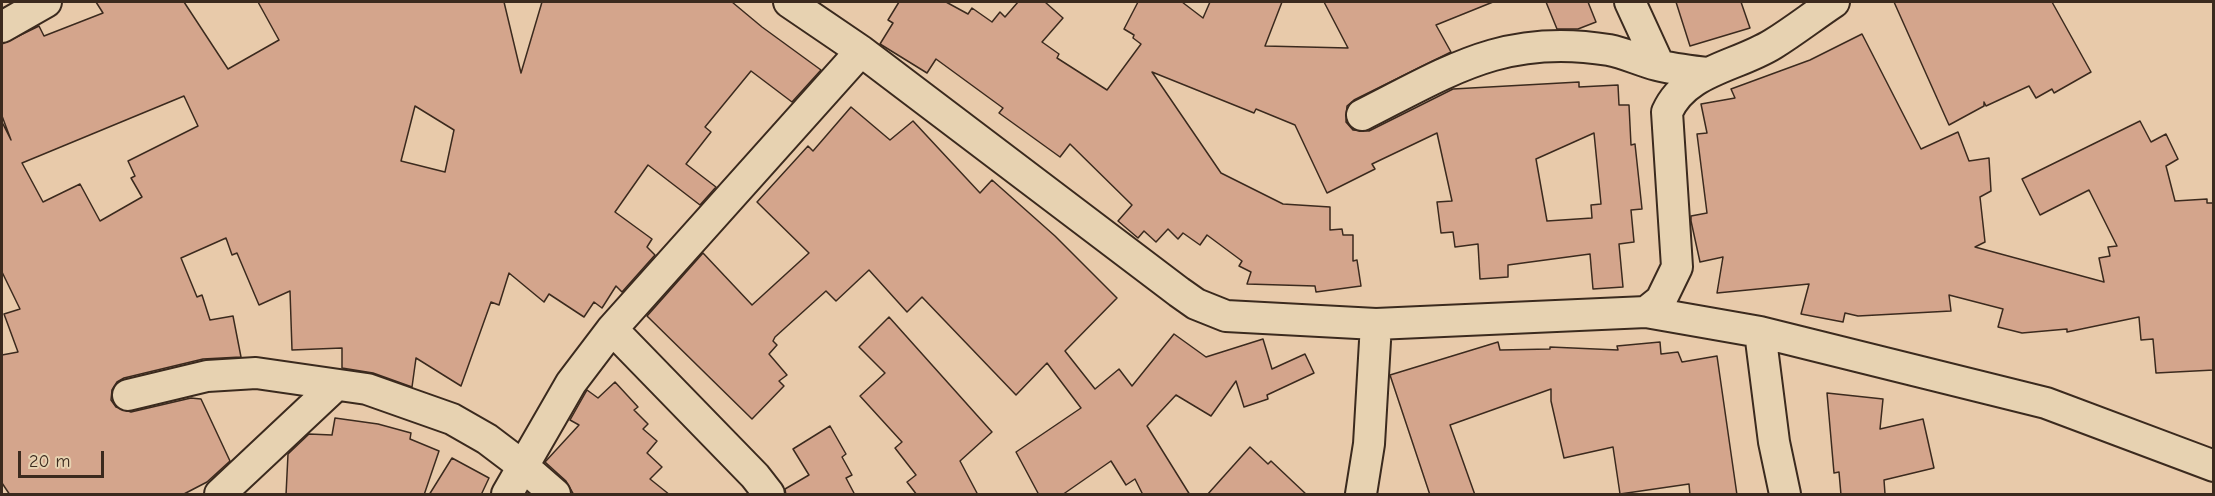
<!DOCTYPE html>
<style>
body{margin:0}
#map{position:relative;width:2215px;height:496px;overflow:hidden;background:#e8caaa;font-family:"Comic Neue",sans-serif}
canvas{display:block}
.frame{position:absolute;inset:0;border:3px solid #3b2a1e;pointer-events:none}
.scale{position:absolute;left:18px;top:451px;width:86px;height:27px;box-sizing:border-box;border:3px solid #3b2a1e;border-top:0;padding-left:8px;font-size:18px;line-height:21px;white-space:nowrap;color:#3b2a1e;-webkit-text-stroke:4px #e7d2b1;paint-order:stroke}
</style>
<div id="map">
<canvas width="2215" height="496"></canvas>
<div class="frame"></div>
<div class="scale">20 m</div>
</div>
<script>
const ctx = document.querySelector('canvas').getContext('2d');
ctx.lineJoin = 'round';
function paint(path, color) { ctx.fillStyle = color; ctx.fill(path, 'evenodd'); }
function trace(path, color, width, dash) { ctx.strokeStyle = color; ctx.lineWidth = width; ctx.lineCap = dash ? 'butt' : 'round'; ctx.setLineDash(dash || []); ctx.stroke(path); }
const building = new Path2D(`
 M96,2H184L228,69L279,40L258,2H504L521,73L542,2H732L762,27L821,70L792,102L751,71L705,127L711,132L686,164L716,187L700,205L648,165L615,212L652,239L647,247L655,255L622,292L616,286L602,308L594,302L584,317L549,294L544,302L509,273L499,305L491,302L461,386L416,358L412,387L373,373L342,368V348L292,350L290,291L259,305L237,253L232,255L226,238L181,258L197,297L202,295L210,320L233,316L241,357L203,359L124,378L117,382L112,390L111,400L116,407L131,412L191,398L201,399L230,461L207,482L182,495H10L2,483V355L18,352L4,314L20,309L2,272V122L11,140L2,116V44L39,26L44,36L103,13ZM184,96L198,126L128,161L135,176L131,178L142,197L100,221L80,184L43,202L22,163ZM415,106L454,130L445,172L401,161Z
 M899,2H946L968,14L972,8L992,22L1000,12L1005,17L1018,2H1045L1063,18L1042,42L1059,54L1057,58L1107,90L1141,44L1133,38L1134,35L1124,29L1138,2H1182L1203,18L1210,2H1282L1265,46L1348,48L1324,2H1493L1436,25L1451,52L1354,100L1347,106L1346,122L1353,130L1369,131L1453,89L1579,82V87L1618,85L1619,105H1629L1631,145L1635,144L1642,209L1631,210L1634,242L1619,244L1623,287L1593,289L1590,254L1508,265V277L1480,279L1478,244L1455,247L1453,232L1441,233L1437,202L1452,201L1437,133L1372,164L1375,169L1327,193L1295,125L1256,109L1254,113L1152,72L1221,173L1283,204L1330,207V230L1342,229L1343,235H1353V261L1357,260L1361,286L1316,292L1315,286L1247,284L1251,272L1239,266L1242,261L1207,235L1200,245L1183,233L1178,239L1168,229L1156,242L1144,231L1138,238L1118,221L1132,205L1070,144L1060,157L999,113L1003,108L936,59L927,73L880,44L893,23L888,20ZM1594,133L1601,204L1591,205L1592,218L1547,221L1536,159Z
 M1546,2H1588L1596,22L1578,29H1557Z
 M1676,2H1741L1750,28L1690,46Z
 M1894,2H2052L2091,72L2054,93L2052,89L2036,98L2029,86L1986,106L1984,102V106L1949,125Z
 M1862,34L1921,149L1958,132L1969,161L1989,158L1991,191L1980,197L1985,242L1975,247L2104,282L2099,258L2110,256L2108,247L2117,246L2089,190L2040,215L2022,179L2140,121L2151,142L2166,134L2178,159L2166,166L2175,201L2207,199V203H2214V370L2156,373L2153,339L2141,340L2139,317L2067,332V329L2022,333L1998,327L2003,309L1949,295L1951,311L1858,316L1845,313L1843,322L1801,314L1809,284L1717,293L1723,257L1700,262L1691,221V216L1707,213L1697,134L1707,133L1701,104L1735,98L1731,89L1810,60Z
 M851,107L890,140L913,121L980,193L992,180L1055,236L1117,298L1065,351L1095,389L1119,369L1132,386L1174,334L1206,357L1263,339L1272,369L1305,354L1314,373L1267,395L1268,399L1244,407L1236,381L1211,416L1176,395L1147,426L1190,495H1143L1135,479L1126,485L1111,461L1062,495H1039L1016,452L1081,408L1047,363L1016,395L922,297L907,312L869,270L836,301L826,291L775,337L773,341L777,345L769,354L787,375L779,381L784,386L752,419L647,316L703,253L752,305L809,253L757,202L808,146L813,151Z
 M889,317L992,432L960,461L978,495H917L907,482L916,475L895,448L902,442L860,396L885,373L859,347Z
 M1498,342L1500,350L1550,349V347L1618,350L1617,346L1660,342L1661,354L1678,352L1682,362L1717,356L1737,495H1690L1689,484L1620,494L1613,447L1564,458L1551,401V389L1450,425L1475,495H1430L1390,375Z
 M615,382L638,407L634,410L648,424L643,429L657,441L647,453L662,467L650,479L670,495H574L566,481L545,462L579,425L570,420L587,390L598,398Z
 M1827,393L1883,399L1880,429L1923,419L1934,468L1884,480L1885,494L1841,495L1839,472L1834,473Z
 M335,418L378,424L411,433L410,439L439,451L424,495H286L288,454L309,434L332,435Z
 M830,426L846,454L842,457L852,475L846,478L855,495H786L785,489L809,475L793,449Z
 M1250,447L1268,464L1271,461L1307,495H1207Z
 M452,458L489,478L481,495H429Z`);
const minor = new Path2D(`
 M789,2L861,51L1179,292L1196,304L1226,316L1376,324L1646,312L1760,332L2046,403L2214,466
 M1630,2L1659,65
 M2,27L46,2
 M1362,115C1451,70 1505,33 1609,50C1625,53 1641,61 1657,65C1673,69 1691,71 1707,73
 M1646,312L1661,300L1677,267L1667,112C1686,70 1736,67 1773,44C1794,31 1813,16 1834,2
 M612,329L755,476L769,494
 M1760,332L1774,442L1785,494
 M128,395L207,376L256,373L367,389L452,419L487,439L524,467L555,494
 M220,494L335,386
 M507,494L571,383L612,329L861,51
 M1361,494L1369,444L1376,324`);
paint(building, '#d4a58c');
trace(building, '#3b2a1e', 1.5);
trace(minor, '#3b2a1e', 34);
trace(minor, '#e7d2b1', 30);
</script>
